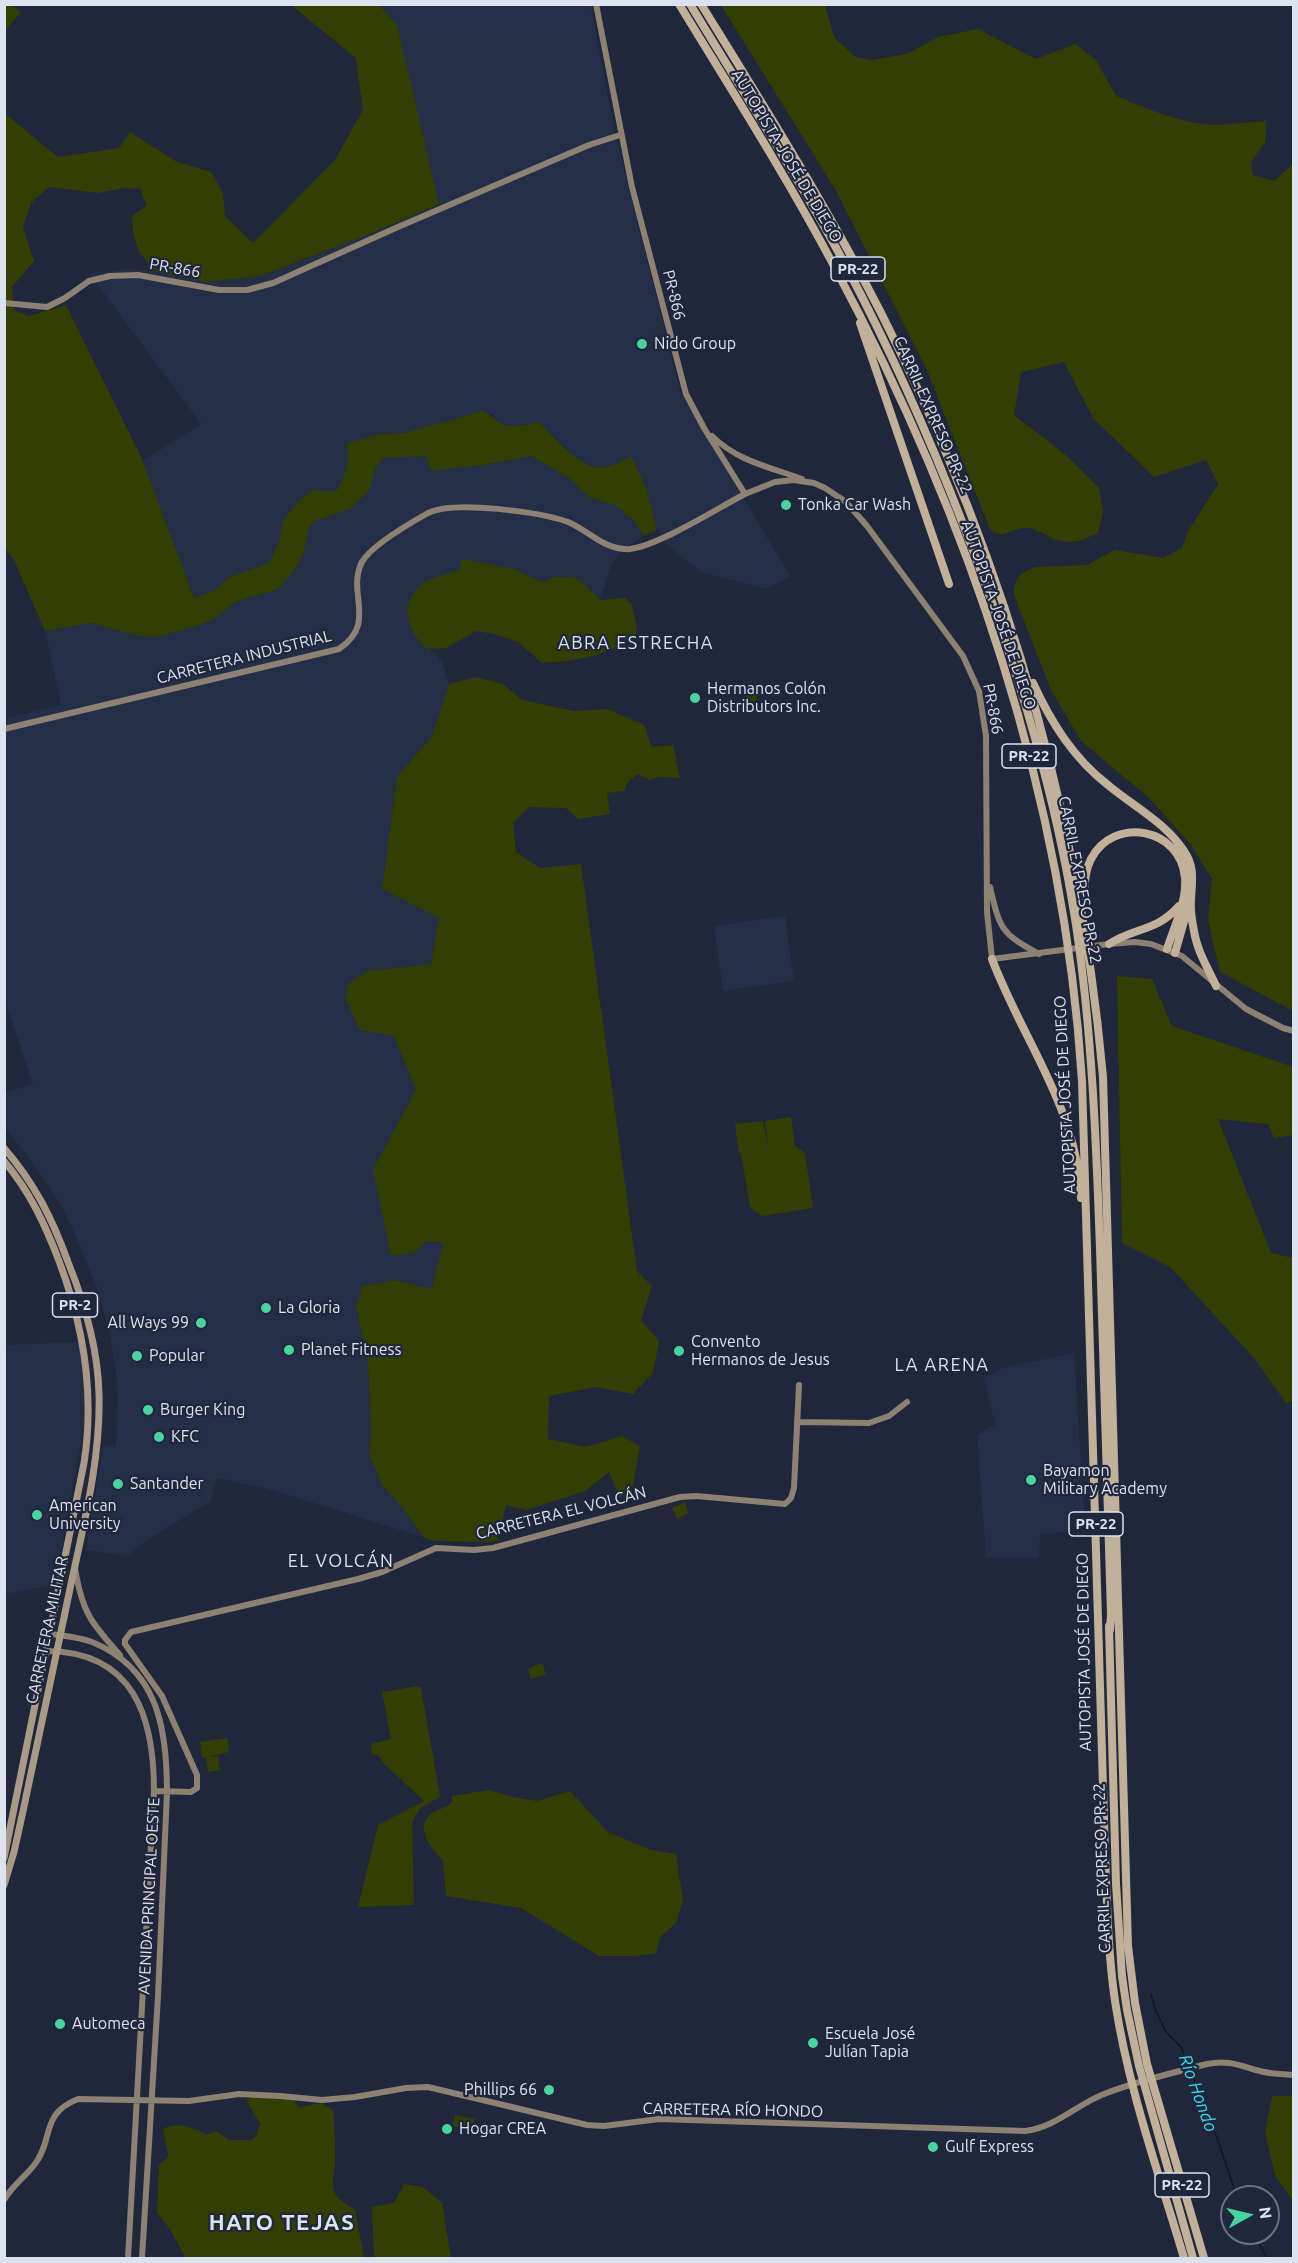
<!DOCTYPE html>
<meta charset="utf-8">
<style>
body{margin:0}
#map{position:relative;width:1298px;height:2263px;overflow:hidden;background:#20273a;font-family:Ubuntu,sans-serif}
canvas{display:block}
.frame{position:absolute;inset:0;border:6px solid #dde2ef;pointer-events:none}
.north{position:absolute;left:1220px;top:2185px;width:60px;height:60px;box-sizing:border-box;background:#20273a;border:2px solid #6c7282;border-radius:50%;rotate:82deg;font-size:16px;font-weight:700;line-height:24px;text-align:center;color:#dde2ef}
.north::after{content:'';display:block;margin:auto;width:21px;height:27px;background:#47d49e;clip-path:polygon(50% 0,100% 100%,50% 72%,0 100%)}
</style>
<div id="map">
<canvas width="1298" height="2263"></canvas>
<div class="frame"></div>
<div class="north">N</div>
</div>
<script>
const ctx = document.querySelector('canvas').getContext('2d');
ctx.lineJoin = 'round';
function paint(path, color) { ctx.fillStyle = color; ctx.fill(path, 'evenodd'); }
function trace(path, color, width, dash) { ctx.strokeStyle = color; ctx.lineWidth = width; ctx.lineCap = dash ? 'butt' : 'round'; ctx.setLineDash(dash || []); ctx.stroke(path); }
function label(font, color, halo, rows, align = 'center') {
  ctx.font = font + ' Ubuntu,sans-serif'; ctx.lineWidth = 4.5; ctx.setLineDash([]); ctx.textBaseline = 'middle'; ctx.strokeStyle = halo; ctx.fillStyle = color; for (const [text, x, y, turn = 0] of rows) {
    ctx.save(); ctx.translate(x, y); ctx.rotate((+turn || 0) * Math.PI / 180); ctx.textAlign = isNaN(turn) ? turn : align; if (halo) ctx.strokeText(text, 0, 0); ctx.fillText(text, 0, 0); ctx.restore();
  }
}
const built = new Path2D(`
 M379,5H591L614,130L681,394L790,576L766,589L701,572L666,544L657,530L647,491L612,466L595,467L579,460L539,422L514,426L500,423L492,414L483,411L404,433L382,434L349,462L345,478L336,491H310L282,523L279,542L269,563L228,578L214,591L194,598L143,461L201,424L90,274L125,269L156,271L206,282L260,276L372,233L438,204L397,25Z
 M427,456L430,471L483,465L531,456L569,478L589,497L616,506L632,519L644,536L620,551L611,565L600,600L582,582L539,581L512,568L462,560V569L454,573L419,642L437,655L443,664L449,684L432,736L397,777L382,889L440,918L431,964L367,971L360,1030L394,1036L417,1090L373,1169L414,1253L427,1241L443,1243L432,1289L393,1280L356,1306L368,1365L371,1430L369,1454L423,1537L272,1490L217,1478L211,1501L144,1542L127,1556L86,1550L103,1445L116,1447L118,1400L117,1379L109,1330L96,1286L82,1250L62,1206L24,1151L5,1128V1092L33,1084L5,1001L4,719L61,705L45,631L91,623L139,636L214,619L235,602L278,589L303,555L309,528L314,521L350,509L368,492L376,467L383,458Z
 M785,916L794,981L723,991L714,926Z
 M79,1342L85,1391V1420L55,1585L5,1594L4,1345Z
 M1074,1353L1085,1525L1073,1531L1040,1534L1039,1557L986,1558L977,1435L995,1425L984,1378L1003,1368Z`);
const green = new Path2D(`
 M5,4L10,5L21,12L5,31Z
 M291,5H379L397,25L439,204L372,233L260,276L206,282L156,271L139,252L133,233L132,216L147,205L140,189L124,188L98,193L49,187L31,203L23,227L34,261L12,287L14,310L29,316L66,305L143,461L194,598L214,591L228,578L269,563L279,542L282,523L297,503L310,491H336C347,475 349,463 347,443L382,434L404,433L483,411C490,414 493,418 499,422C510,430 527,424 539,422C553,435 576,463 595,467C607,469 620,462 631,456L647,490L657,530L644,536L632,519L616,506L589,497L569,478L531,456L483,465L431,471L426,456L383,458L376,467L368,492L350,509L314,521L309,528L303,555L293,572L278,589L235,602L214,619L194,627L156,637L139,636L91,623L45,631L14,560L5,548L4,113L58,157L119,148L130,132L177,162L211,172L223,193L225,216L253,243L335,160L363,110L356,58Z
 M721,5H825L834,37L854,56L871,60L907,54L938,37L978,29L1036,59L1075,44L1096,60L1116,96C1149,109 1184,125 1219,125C1235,124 1251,122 1266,121L1265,142L1251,162L1253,175L1274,181L1293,164V1011L1220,972L1208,920L1212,879L1191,845L1149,798L1081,741L1051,690L1014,595C1013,580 1020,572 1035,567L1086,565L1115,550L1163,558L1182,548L1187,533L1218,484L1206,460L1154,477L1093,418L1064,362L1021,372L1014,415L1067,456L1099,488L1103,513L1098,533C1079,542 1067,546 1048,536C1042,534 1036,529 1030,528C1014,525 1003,542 990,529L926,368L835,189Z
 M461,559L512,568L539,581L545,582L554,577H573L582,582L600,600L625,598L631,603L637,627L636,636C605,656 578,661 542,663L518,642L495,634L476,631L446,648L427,649C407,631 398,604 422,584C432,576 450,575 461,569Z
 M475,677L503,684L522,700L574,711L607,709L644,725L652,747L673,745L680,778L659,777L650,780L637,774L628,782L624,791L607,793L610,814L578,819L566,808L529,807L513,823L516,852L540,868L581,864L637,1271L652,1286L641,1320L659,1341L653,1373L633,1394L596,1387L549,1396L548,1439L586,1447L622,1436L640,1446L631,1494L620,1497L609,1472L585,1491L527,1510L506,1505L498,1540L491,1542L435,1541L423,1537L405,1511L382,1485L369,1454L371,1430L368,1365L356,1306L362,1287L394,1280L432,1289L443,1243L427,1241L414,1253L391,1256L373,1169L416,1090L394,1036L360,1030L346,1000L348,984L367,971L431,964L439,918L382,889L397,777L432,736L449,684Z
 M750,683L758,700L750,704L742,687Z
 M1117,976L1152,979L1172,1026L1293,1067V1135L1274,1138L1268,1124L1218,1119L1271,1253L1293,1258V1401L1286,1403L1254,1358L1170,1267L1122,1243Z
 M791,1117L795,1146L805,1153L813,1208L762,1216L750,1207L741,1153H739L735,1124L763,1121L768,1150L765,1121Z
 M685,1502L689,1513L677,1519L672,1508Z
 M542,1663L546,1674L531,1679L528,1669Z
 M418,1686L421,1688L440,1797L420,1808L412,1823L414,1905L358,1907L378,1825L424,1801L383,1763L379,1756L372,1754L371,1744L391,1739L382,1692Z
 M227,1738L229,1752L202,1758L200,1742Z
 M218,1756L220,1770L208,1772L206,1757Z
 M489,1790L513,1797L537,1801L570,1791L608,1832L651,1850L676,1854L683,1901L676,1923L660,1937L656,1953L636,1956H599L521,1908L446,1896L443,1860C432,1850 414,1827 431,1814C438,1808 446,1809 452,1802V1796Z
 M252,2096L291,2100L301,2107L321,2103L333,2110C335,2126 335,2142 335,2158C336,2170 329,2183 336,2195C340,2202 349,2205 355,2210L364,2258H186L169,2228L157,2212L159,2165L167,2158L168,2155L163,2129C176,2121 194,2127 206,2135L216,2131L229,2140H251L256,2136L260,2124L248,2103L247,2100Z
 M1272,2096H1293V2201L1275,2175L1265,2132Z
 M455,2115L475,2119L473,2130L453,2126Z
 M404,2184L423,2187L442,2203L451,2258H374L372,2207L394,2203Z`);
const stream = new Path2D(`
 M1151,1994L1155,2009L1166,2032L1181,2047L1189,2067
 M1191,2071L1216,2135L1237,2197
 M1254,2233L1267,2258`);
const secondary = new Path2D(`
 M596,4L632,187L686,394L704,428L745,494L775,482L793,480L814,483L825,488L846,502L867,526L963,656L979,691L986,736L987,912L992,959L1109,944L1135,942L1151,944L1182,956L1246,1009L1283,1028L1294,1031
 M4,303L47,307L65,298L89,281L110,276L138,275L219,290H247L273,283L398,227L589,145L620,135
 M712,436C737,461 770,467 802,479
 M4,729L339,649C378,623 346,593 362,562C371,546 412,522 428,513C454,500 540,512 568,522C588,530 605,551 630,549C660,545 716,509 745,494
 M990,887C1000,930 1001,933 1039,954
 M797,1422L869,1423L889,1416L907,1402
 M75,1568C82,1612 91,1623 120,1655
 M51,1634C64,1636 79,1637 92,1642C158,1669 167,1728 167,1792L158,1996L142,2258
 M47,1651C134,1652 154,1717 154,1791L128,2258
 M154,1791L191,1792L197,1788V1775L162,1696L125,1644V1640L131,1632L358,1579L382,1572L436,1548L474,1550L493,1548L680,1497L696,1496L785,1504L791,1498L794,1488L799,1385
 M4,2200C12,2186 26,2176 35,2164C54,2139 40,2114 78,2099L189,2101L239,2094L280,2096L322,2100L355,2097L406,2088L428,2087L587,2125L604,2126L659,2119L1025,2131C1056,2127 1076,2105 1104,2094C1137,2081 1173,2073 1207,2064C1231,2059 1242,2067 1264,2072C1273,2074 1284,2074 1294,2075`);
const primary = new Path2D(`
 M4,1148C35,1184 52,1218 68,1262C85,1304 98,1348 99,1394C101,1465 80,1538 66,1608C49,1690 32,1771 14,1852L4,1885
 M4,1161C30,1192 45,1224 59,1261C84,1327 95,1393 84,1463L4,1858`);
const highway = new Path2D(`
 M679,4C732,91 787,177 834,266C969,517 1064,795 1082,1081L1105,1854C1107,1903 1108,1953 1115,2001C1128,2088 1159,2174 1184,2258
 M690,4C743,92 799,178 847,268C891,351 929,436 963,524C1013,653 1055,787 1076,925C1092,1032 1096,1139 1100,1248C1104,1370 1107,1492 1111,1614L1110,1630
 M701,4C754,90 808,176 856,265C991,516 1078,793 1103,1077L1128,1946L1135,2003L1147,2064L1204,2258
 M860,323L949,584
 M1033,683C1051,722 1073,758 1108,785C1133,806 1166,823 1184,851C1195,866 1192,882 1191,899C1190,909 1192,921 1194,931C1197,951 1208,968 1216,986
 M1084,900C1085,886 1084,872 1091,859C1114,815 1181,828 1185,878C1187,901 1174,927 1167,949
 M1109,944C1135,927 1156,932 1179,906
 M1175,953L1189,904
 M992,959C1023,1041 1077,1107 1081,1198
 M1109,1626L1116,1884L1122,1976L1127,2010L1139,2066L1193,2258`);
const markers = [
 [642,344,6,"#47d49e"],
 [786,505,6,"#47d49e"],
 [695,698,6,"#47d49e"],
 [266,1308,6,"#47d49e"],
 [201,1323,6,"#47d49e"],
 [289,1350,6,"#47d49e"],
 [679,1351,6,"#47d49e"],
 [137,1356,6,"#47d49e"],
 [148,1410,6,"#47d49e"],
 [159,1437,6,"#47d49e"],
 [1031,1480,6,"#47d49e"],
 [118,1484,6,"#47d49e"],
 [37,1515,6,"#47d49e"],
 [60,2024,6,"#47d49e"],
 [813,2043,6,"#47d49e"],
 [549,2090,6,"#47d49e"],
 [447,2129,6,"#47d49e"],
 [933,2147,6,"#47d49e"]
];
const shields = [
 [858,269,54],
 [1029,756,54],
 [75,1305,45],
 [1096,1524,54],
 [1182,2185,54]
];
const shieldNames = [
 ["PR-22",858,269],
 ["PR-22",1029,756],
 ["PR-2",75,1305],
 ["PR-22",1096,1524],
 ["PR-22",1182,2185]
];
const streetNames = [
 ["AUTOPISTA JOSÉ DE DIEGO",787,156,59],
 ["PR-866",175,268,10],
 ["PR-866",674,295,76],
 ["CARRIL EXPRESO PR-22",933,415,66],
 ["AUTOPISTA JOSÉ DE DIEGO",999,615,71],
 ["CARRETERA INDUSTRIAL",244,657,-14],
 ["PR-866",993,709,79],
 ["CARRIL EXPRESO PR-22",1080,880,79],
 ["AUTOPISTA JOSÉ DE DIEGO",1065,1095,-93],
 ["CARRETERA EL VOLCÁN",561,1513,-14],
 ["CARRETERA MILITAR",47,1630,-78],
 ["AUTOPISTA JOSÉ DE DIEGO",1084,1652,-91],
 ["CARRIL EXPRESO PR-22",1102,1868,-92],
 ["AVENIDA PRINCIPAL OESTE",149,1896,-87],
 ["CARRETERA RÍO HONDO",733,2110,1]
];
const poiNames = [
 ["Nido Group",654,344],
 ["Tonka Car Wash",798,505],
 ["Hermanos Colón",707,689],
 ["Distributors Inc.",707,707],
 ["La Gloria",278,1308],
 ["All Ways 99",189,1323,"right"],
 ["Convento",691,1342],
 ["Hermanos de Jesus",691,1360],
 ["Planet Fitness",301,1350],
 ["Popular",149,1356],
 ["Burger King",160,1410],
 ["KFC",171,1437],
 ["Bayamon",1043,1471],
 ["Military Academy",1043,1489],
 ["Santander",130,1484],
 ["American",49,1506],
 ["University",49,1524],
 ["Automeca",72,2024],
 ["Escuela José",825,2034],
 ["Julían Tapia",825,2052],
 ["Phillips 66",537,2090,"right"],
 ["Hogar CREA",459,2129],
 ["Gulf Express",945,2147]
];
const neighbourhoodNames = [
 ["ABRA ESTRECHA",636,643],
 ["LA ARENA",942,1365],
 ["EL VOLCÁN",341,1561]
];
const waterNames = [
 ["Río Hondo",1198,2093,70]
];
const districtNames = [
 ["HATO TEJAS",282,2223]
];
paint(built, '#252e47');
paint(green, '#333e02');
trace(stream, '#0c1b1d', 1.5);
trace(secondary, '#8c8173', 6);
trace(primary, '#a89a87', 7);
trace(highway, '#c2b19a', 8);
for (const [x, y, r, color] of markers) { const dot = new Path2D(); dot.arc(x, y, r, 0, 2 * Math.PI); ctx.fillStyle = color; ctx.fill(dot); trace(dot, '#20273a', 2); }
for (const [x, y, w] of shields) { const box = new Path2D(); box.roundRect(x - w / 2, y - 12, w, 24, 4.5); ctx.fillStyle = '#20273a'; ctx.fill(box); trace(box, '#dde2ef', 1.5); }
label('bold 15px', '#dde2ef', null, shieldNames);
label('16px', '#dde2ef', '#20273a', streetNames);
label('16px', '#dde2ef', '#20273a', poiNames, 'left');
ctx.letterSpacing = '1.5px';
label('18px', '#dde2ef', '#20273a', neighbourhoodNames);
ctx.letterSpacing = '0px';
label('italic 18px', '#34dcf0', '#20273a', waterNames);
ctx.letterSpacing = '1.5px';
label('bold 22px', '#dde2ef', '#20273a', districtNames);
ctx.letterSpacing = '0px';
</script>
